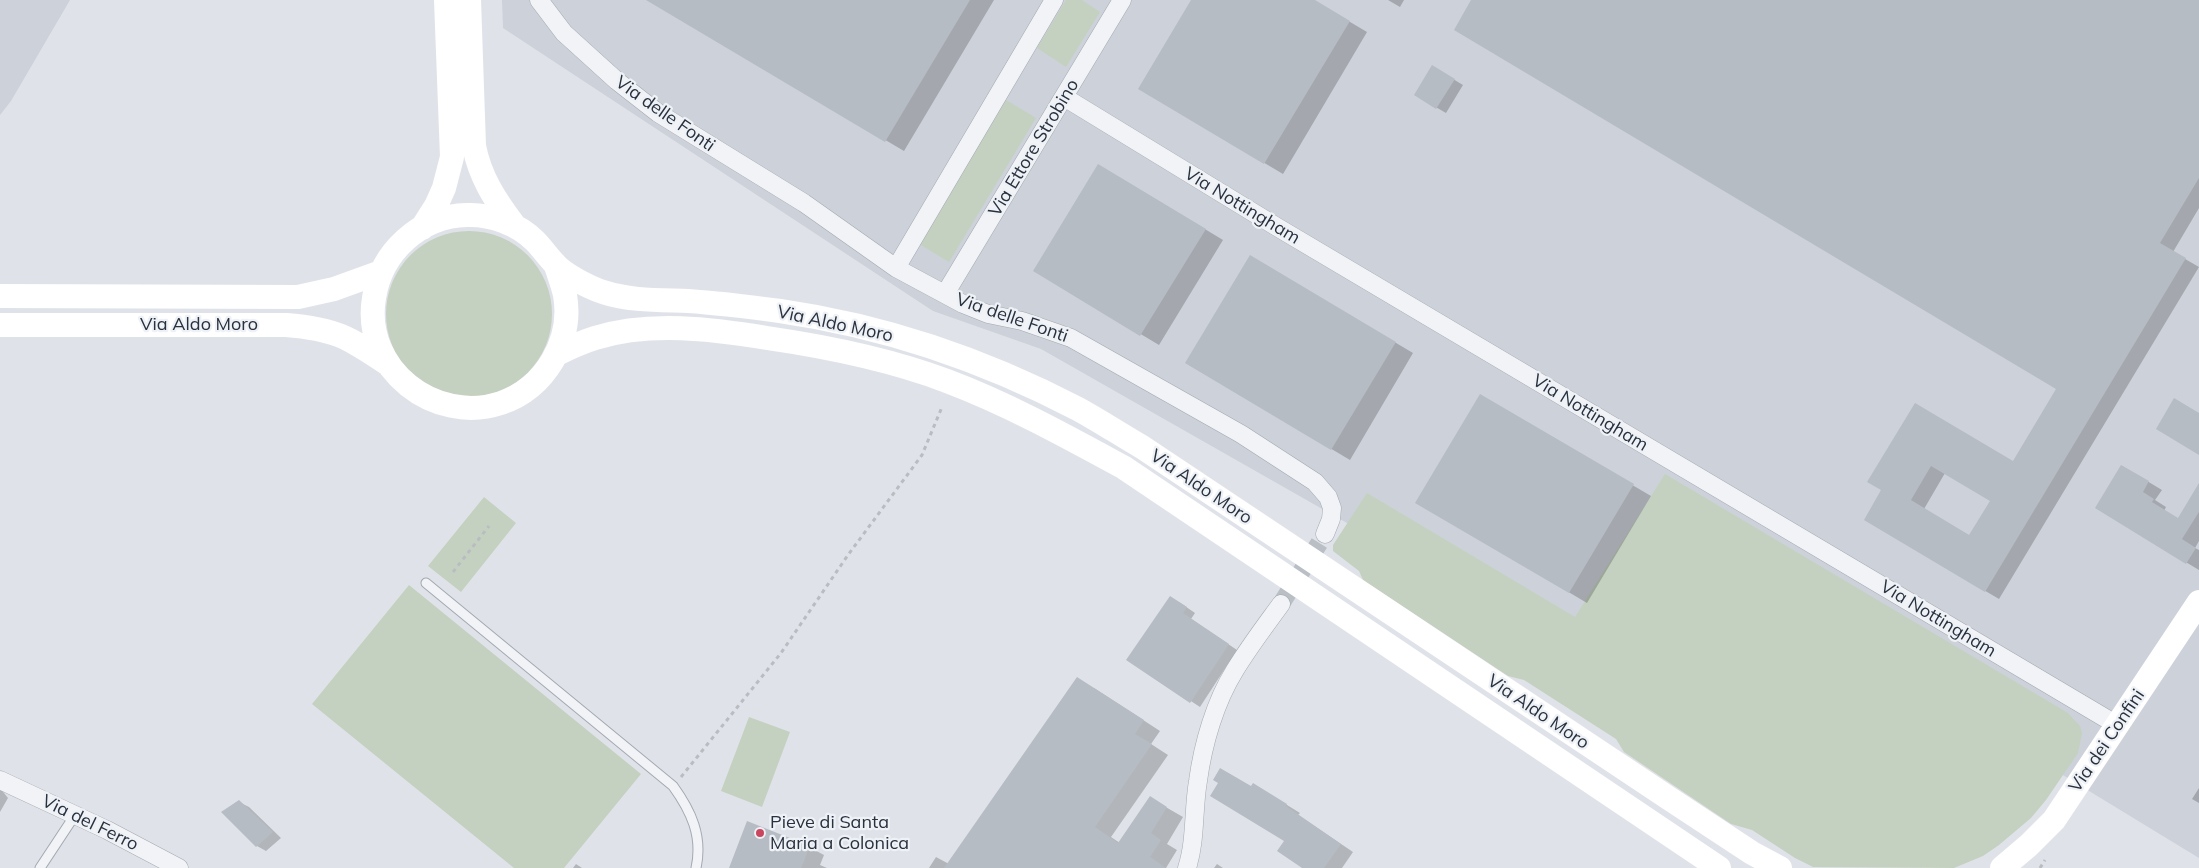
<!DOCTYPE html>
<style>
body{margin:0}
canvas{display:block;background:#dfe2e8}
</style>
<canvas width="2199" height="868"></canvas>
<script>
const ctx = document.querySelector('canvas').getContext('2d');
ctx.lineJoin = 'round';
function paint(path, color) { ctx.fillStyle = color; ctx.fill(path, 'evenodd'); }
function trace(path, color, width, dash) { ctx.strokeStyle = color; ctx.lineWidth = width; ctx.lineCap = dash ? 'butt' : 'round'; ctx.setLineDash(dash || []); ctx.stroke(path); }
function label(font, color, halo, rows, align = 'center') {
  ctx.font = font + ' Mulish,sans-serif'; ctx.lineWidth = 4.5; ctx.setLineDash([]); ctx.textBaseline = 'middle'; ctx.strokeStyle = halo; ctx.fillStyle = color; for (const [text, x, y, turn = 0] of rows) {
    ctx.save(); ctx.translate(x, y); ctx.rotate((+turn || 0) * Math.PI / 180); ctx.textAlign = isNaN(turn) ? turn : align; if (halo) ctx.strokeText(text, 0, 0); ctx.fillText(text, 0, 0); ctx.restore();
  }
}
const built = new Path2D(`
 M0,0H70L11,101L0,115Z
 M502,0H2199V858L1646,521L1572,651L1041,349L933,311L503,28Z`);
const green = new Path2D(`
 M1066,0H1082L1100,12L1066,67L1037,48Z
 M1006,100L1036,118L949,262L919,244Z
 M386 314a83 83 0 1 1 166 0a83 83 0 1 1-166 0Z
 M1665,474L2068,713L2080,726L2082,733L2078,753L2046,800L2031,818L1999,845L1983,856L1954,868L1813,867L1795,858L1752,830L1731,824L1624,752L1616,739L1524,680L1508,676L1363,580L1359,571L1333,551V545L1367,493L1575,617Z
 M484,497L516,523L461,592L428,566Z
 M409,585L641,774L564,868H514L312,704Z
 M749,717L790,732L762,807L721,791Z`);
const shadow = new Path2D(`
 M648,0H994L904,151Z
 M1193,0H1313L1367,32L1283,174L1140,89Z
 M1388,0H1404L1400,7Z
 M1473,0H2199V208L2173,252L2199,267L1999,599L1865,520L1883,490L1915,404L2013,462L2057,389ZM1945,473L1991,500L1970,536L1924,509Z
 M1433,67L1463,85L1446,113L1415,95Z
 M1117,176L1223,240L1159,345L1034,270Z
 M1268,267L1413,353L1350,460L1187,363Z
 M1481,396L1651,496L1587,603L1417,502Z
 M2122,466L2162,490L2155,500L2166,507L2164,511L2178,519L2199,485V541L2195,548L2199,550V570L2096,508Z
 M1179,602L1195,613L1191,619L1237,650L1200,707L1128,660Z
 M1094,688L1160,731L1151,744L1168,755L1111,837L1120,843L1150,798L1183,817L1167,844L1177,850L1166,868H929L936,857L949,864Z
 M0,788L8,798L0,812Z
 M1251,788L1266,792L1300,813L1298,815L1353,852L1342,868H1305Z
 M2199,788V803L2192,799Z
 M239,802L249,807L281,838L266,851L257,846Z
 M809,847L824,855L820,865L827,868H730Z
 M576,864L582,868H573Z
 M1217,864L1223,868H1214Z`);
const building = new Path2D(`
 M646,0H970L885,142Z
 M1191,0H1315L1350,21L1264,164L1138,89Z
 M1471,0H2199V178L2160,243L2186,258L1985,592L1864,520L1881,490L1867,482L1915,403L2013,461L2056,389L1454,30ZM1931,466L1990,501L1969,535L1911,500Z
 M1432,65L1455,79L1436,109L1414,95Z
 M1098,164L1206,229L1140,336L1033,271Z
 M1250,255L1396,342L1331,450L1185,363Z
 M1480,394L1634,484L1569,593L1415,503Z
 M2174,398L2199,413V455L2156,429Z
 M2121,465L2149,481L2143,492L2154,499L2152,502L2178,518L2199,483V512L2182,539L2196,548L2186,564L2095,508Z
 M1170,596L1187,607L1183,613L1229,644L1190,703L1126,660Z
 M1077,677L1144,720L1135,734L1152,744L1095,827L1118,843L1150,796L1167,807L1151,833L1161,840L1150,857L1166,868H944Z
 M1220,768L1251,786L1253,783L1287,804L1286,806L1341,844L1324,868H1302L1277,851L1284,841L1210,796L1218,783L1213,780Z
 M239,800L273,832L256,847L221,812Z
 M747,821L810,846L801,868H729Z`);
const streetTunnel = new Path2D(`
 M1281,604L1325,534`);
const path = new Path2D(`
 M453,572L489,526
 M681,777L781,653L848,555L922,455L942,407
 M2040,868L2045,860`);
const lane = new Path2D(`
 M426,583L673,786C691,811 703,836 696,868
 M40,868L75,815`);
const street = new Path2D(`
 M539,0L564,33L617,81L658,113L804,203L896,268L963,304L988,314L1022,321L1071,338L1241,434L1315,482L1328,497L1332,508L1331,519L1325,534
 M1064,97L1277,227L2117,725
 M896,268L1054,0
 M945,294L1122,0
 M0,780L107,830L179,868
 M1187,868C1196,840 1193,810 1198,781C1203,744 1215,702 1235,670C1249,647 1265,626 1281,604`);
const secondary = new Path2D(`
 M469,0L474,146C480,177 495,200 514,225
 M422,228L436,206L444,188L452,157L446,0
 M556,266C559,275 563,286 565,295C573,341 545,388 501,403C435,425 362,369 374,298C381,252 420,216 467,215C491,214 518,224 535,241C542,248 548,257 555,264C563,274 590,288 603,292C630,301 660,300 688,301C719,303 750,307 780,311C884,326 986,361 1078,409C1100,421 1121,435 1142,447L1670,799L1752,853L1780,868
 M0,296L298,297L334,289L381,272
 M0,325H286C336,329 348,337 388,364
 M557,354C569,348 582,342 595,338C650,321 712,329 767,338C829,347 889,359 947,381C1008,404 1066,436 1123,467L1719,868
 M2002,868L2029,845L2054,820L2199,602`);
const markers = [
 [760,833,5,"#ca465e"]
];
const streetNames = [
 ["Via delle Fonti",665,114,35],
 ["Via Ettore Strobino",1034,148,-59],
 ["Via Nottingham",1242,206,31],
 ["Via delle Fonti",1012,318,19],
 ["Via Aldo Moro",835,324,12],
 ["Via Aldo Moro",199,325],
 ["Via Nottingham",1590,413,31],
 ["Via Aldo Moro",1201,487,34],
 ["Via Nottingham",1938,619,31],
 ["Via Aldo Moro",1538,712,34],
 ["Via dei Confini",2107,741,-56],
 ["Via del Ferro",90,823,26]
];
const poiNames = [
 ["Pieve di Santa",770,823],
 ["Maria a Colonica",770,844]
];
paint(built, '#cdd1d9');
paint(green, '#c5d1c0');
paint(shadow, '#0003');
paint(building, '#b6bcc4');
trace(streetTunnel, '#babfc6', 18, [18, 9]);
trace(lane, '#a4a9b2', 11);
trace(street, '#a4a9b2', 19);
trace(path, '#b9bdc2', 3, [4, 4]);
trace(lane, '#f1f3f6', 9);
trace(street, '#f1f3f6', 18);
trace(secondary, '#fff', 24);
for (const [x, y, r, color] of markers) { const dot = new Path2D(); dot.arc(x, y, r, 0, 2 * Math.PI); ctx.fillStyle = color; ctx.fill(dot); trace(dot, '#eef1f5', 2); }
label('18px', '#28313e', '#eef1f5', streetNames);
label('18px', '#28313e', '#eef1f5', poiNames, 'left');
</script>
